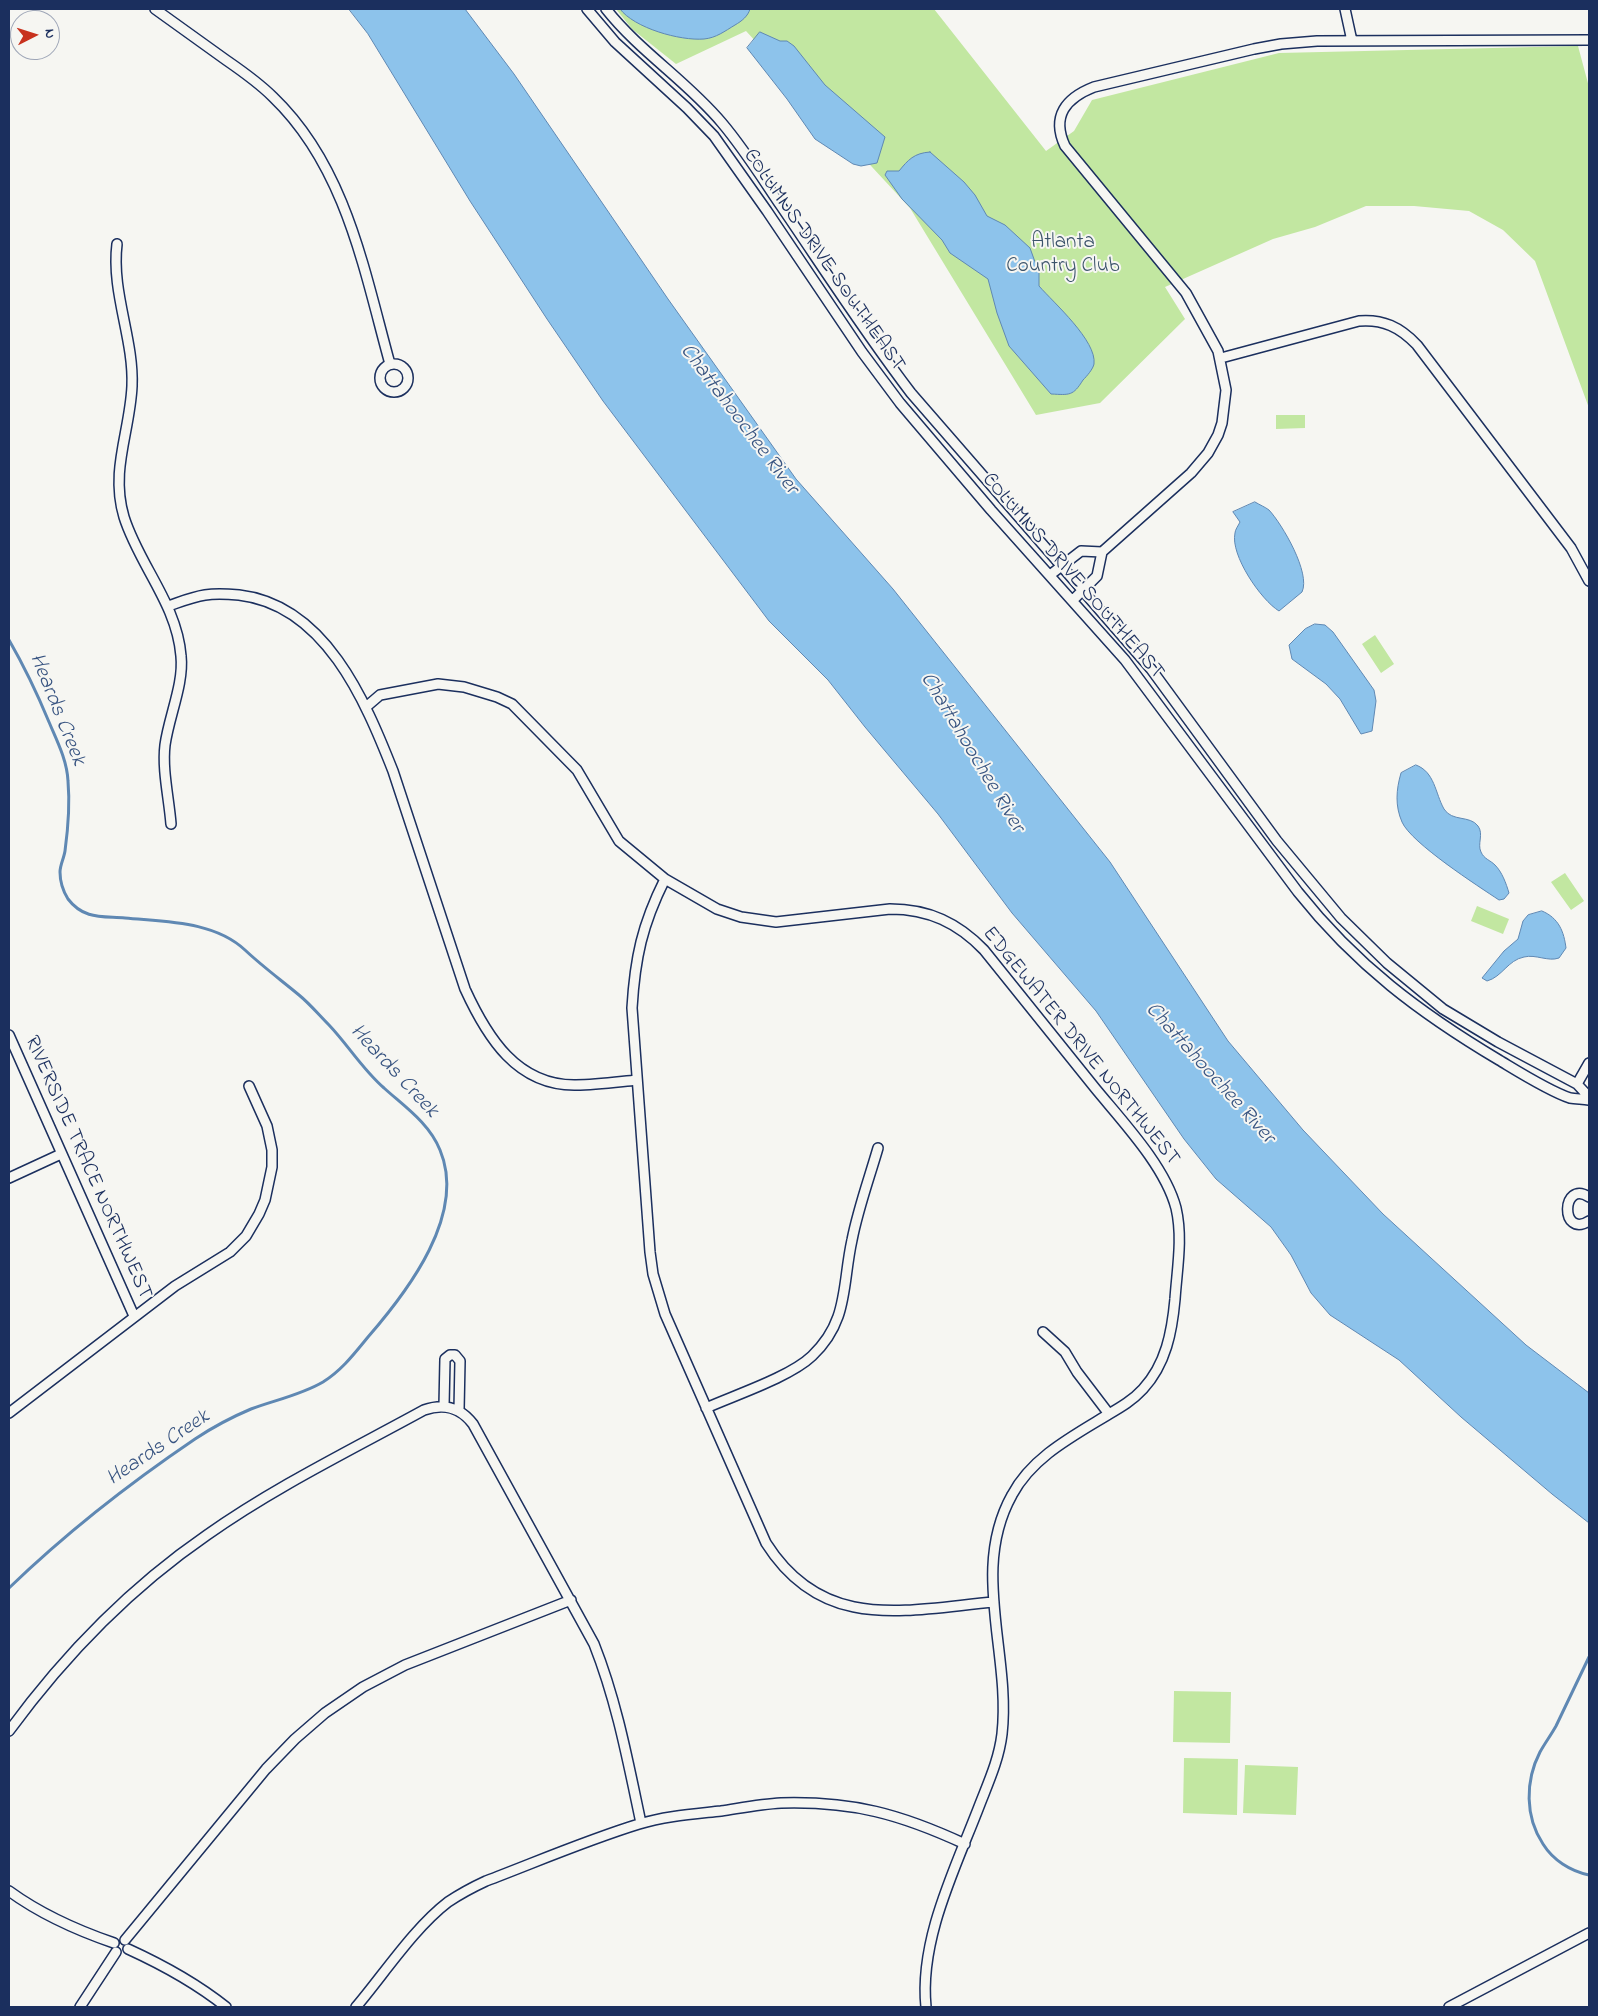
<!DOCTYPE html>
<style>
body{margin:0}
#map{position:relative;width:1598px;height:2016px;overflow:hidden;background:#f6f6f2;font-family:"Indie Flower",sans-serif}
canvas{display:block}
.frame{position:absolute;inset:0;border:10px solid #1b2f5e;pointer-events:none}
.north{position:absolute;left:10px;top:10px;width:50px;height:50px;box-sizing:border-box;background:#f6f6f2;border:1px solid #9ea6b7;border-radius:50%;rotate:85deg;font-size:14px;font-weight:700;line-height:20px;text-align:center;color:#1b2f5e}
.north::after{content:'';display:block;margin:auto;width:18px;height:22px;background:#c8321e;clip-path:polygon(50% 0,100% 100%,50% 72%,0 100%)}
</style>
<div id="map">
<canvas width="1598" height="2016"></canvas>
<div class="frame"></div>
<div class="north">N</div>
</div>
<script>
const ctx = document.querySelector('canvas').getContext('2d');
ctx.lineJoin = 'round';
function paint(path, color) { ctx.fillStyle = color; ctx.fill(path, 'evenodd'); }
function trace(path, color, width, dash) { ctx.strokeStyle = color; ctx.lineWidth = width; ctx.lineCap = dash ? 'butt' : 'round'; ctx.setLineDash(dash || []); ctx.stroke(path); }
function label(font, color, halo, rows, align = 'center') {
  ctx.font = font + ' "Indie Flower",sans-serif'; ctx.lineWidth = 4; ctx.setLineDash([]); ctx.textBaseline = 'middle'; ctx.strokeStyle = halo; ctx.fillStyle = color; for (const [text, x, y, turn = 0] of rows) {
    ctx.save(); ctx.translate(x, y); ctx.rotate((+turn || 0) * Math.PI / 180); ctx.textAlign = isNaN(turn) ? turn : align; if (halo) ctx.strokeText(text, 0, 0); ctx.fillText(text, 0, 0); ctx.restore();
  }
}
const green = new Path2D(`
 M616,9H934L1046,151L1074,131L1092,100L1279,53L1578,46L1589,87V408L1535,261L1503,230L1469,211L1414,206H1366L1315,227L1273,239L1165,287L1185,319L1100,403L1036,415L910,208L746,31L676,64L632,29Z
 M1276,415H1305V428L1276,429Z
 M1375,635L1394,664L1381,673L1362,644Z
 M1565,873L1584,901L1571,910L1551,882Z
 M1477,906L1509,919L1503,934L1471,921Z
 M1174,1691L1231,1692L1230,1743L1173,1742Z
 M1184,1758L1238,1759L1237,1815L1183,1813Z
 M1245,1765L1298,1767L1296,1815L1243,1813Z`);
const water = new Path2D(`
 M349,9H465L514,74L668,299L796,479L893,589L1110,862L1228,1041L1303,1130L1383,1214L1526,1345L1589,1393V1523L1552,1494L1461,1417L1399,1360L1330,1315L1311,1293L1291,1255L1271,1227L1216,1179L1184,1139L1096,1011L1012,913L938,814L865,727L828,680L769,621L603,401L547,319L470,201L368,34Z
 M620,9H750C748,16 742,21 735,25C725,31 716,38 704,39C680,41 634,28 620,9Z
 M760,32L780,41H787L794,46L825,85L885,137L877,163L861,166L853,164L815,139L787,99L747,48Z
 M930,152L964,182L975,195L987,216L1005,225L1030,248L1039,273V286C1054,303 1097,341 1094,364C1093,369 1087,376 1083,380C1073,396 1070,395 1051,394L1009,346L997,313L988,279L950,253L942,240L902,199L885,175L887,171H899C908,160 914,153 930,152Z
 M1255,502C1260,505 1265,507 1269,510C1282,524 1311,573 1302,592L1279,611C1261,600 1230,555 1235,533C1235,530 1238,526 1240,522L1233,512Z
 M1315,624L1325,625L1333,632L1374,690L1376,701L1372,731L1361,734L1340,699L1326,684L1292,659L1289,645L1305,629Z
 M1416,765C1435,772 1435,793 1444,809C1452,822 1470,815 1478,826C1484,834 1477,844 1481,852C1484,859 1490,860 1495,865C1502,872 1506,883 1509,893L1504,899L1499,900C1478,886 1411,843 1402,822C1395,806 1396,790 1401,773Z
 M1542,911C1559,918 1564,932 1566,948L1559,958C1548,962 1536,954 1524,957C1508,960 1502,977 1487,981L1482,978L1504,951L1518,939L1523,921L1528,915Z`);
const stream = new Path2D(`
 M9,640C24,666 37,693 49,722C57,741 67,760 68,781C70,804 68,829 65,851C64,858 60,865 60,872C60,881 63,891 68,899C84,920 103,916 125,918C166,922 214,921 245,950C262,966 281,980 299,995C310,1004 319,1015 329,1025C348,1045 363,1070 384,1088C405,1107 429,1123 440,1150C467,1214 408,1291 368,1337C354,1354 342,1370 323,1382C301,1395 275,1400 251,1409C232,1417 213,1427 195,1439C130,1483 66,1533 9,1588
 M1589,1657C1578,1680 1567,1703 1556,1726C1551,1735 1545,1743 1540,1752C1525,1781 1525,1817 1543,1844C1553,1860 1570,1871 1589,1875`);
const street = new Path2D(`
 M155,9C179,26 202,43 226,60C242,71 259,83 273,97C346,167 364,270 390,364
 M587,9L615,42L687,108L714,136L767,211L862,352L900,403L991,510L1125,660L1298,892C1356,965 1420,1013 1499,1060C1519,1072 1549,1091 1570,1098C1576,1099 1583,1099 1589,1100
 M606,9C640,52 687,81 722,123C744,149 762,178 781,206C824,269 865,333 911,393L1151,669L1277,841L1341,918L1387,963L1443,1009L1498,1042L1577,1084L1589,1097
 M1345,9L1352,41
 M117,244C111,292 134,339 132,386C130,432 110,470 124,517C139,565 177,604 181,656C184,684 169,716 165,745C162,770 169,798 171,824
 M1221,358L1359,321C1383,319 1400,327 1417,345L1571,548L1589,581
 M380 378a14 14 0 1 1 28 0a14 14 0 1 1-28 0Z
 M1050,575L1081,551L1102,552
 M1073,600L1097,576L1102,552L1191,473L1208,453L1218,435L1222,423L1226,390L1218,351L1186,293L1065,146C1051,116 1066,98 1094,87L1254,49L1281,44L1317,41L1589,40
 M168,606C180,602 192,597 205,595C217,593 228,594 239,595C325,605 365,700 393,771L465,989C487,1037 517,1086 576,1085C597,1085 617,1082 637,1080
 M366,707L380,695L438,684L464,687L497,697L512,704L577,770L619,841L665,879L717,909L741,917L776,922L890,909C929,909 958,923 984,950C1021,996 1058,1042 1095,1088C1122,1121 1165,1166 1176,1208C1183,1238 1177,1269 1175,1299C1172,1332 1166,1364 1143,1389C1133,1400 1121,1407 1109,1414C1073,1436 1032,1457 1012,1495C970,1570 1011,1654 1002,1734C999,1759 989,1781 980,1804C956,1867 919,1939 926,2007
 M665,879C642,925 635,958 632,1008L650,1252L653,1274L665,1314L766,1543C823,1633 905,1610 994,1602
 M9,1035L134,1316
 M1577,1084L1589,1063
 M9,1178L61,1154
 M1589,1197C1561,1179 1560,1239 1589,1221
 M1043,1332L1065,1352L1077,1372L1109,1414
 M444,1406L445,1359L450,1355H455L460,1361L459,1410
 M706,1408C735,1395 790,1377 812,1356C849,1321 842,1285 852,1240C858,1209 869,1179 878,1148
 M9,1413L175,1286L230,1252L246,1236L259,1214L265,1200L272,1167V1150L267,1126L249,1086
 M9,1731C64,1656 130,1588 207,1535C275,1487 351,1450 424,1410C444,1403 460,1407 473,1424L594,1644C617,1702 628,1762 641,1823
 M9,1891C42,1915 76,1930 114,1943
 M125,1940L266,1769L295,1739L325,1713L363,1687L405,1665L571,1600
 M128,1949C163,1965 196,1983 226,2007
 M80,2007L116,1952
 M356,2007C384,1974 414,1928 448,1902C460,1894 473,1887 486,1881C536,1862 587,1840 639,1824C665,1816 694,1814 721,1811C741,1808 761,1804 781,1803C853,1801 900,1814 965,1844
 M1449,2007L1589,1933`);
const parkNames = [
 ["Atlanta",1063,244],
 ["Country Club",1063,268]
];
const streetNames = [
 ["COLUMNS DRIVE SOUTHEAST",823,261,55],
 ["COLUMNS DRIVE SOUTHEAST",1072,577,49],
 ["EDGEWATER DRIVE NORTHWEST",1080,1047,51],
 ["RIVERSIDE TRACE NORTHWEST",87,1168,66]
];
const waterNames = [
 ["Chattahoochee River",738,420,53],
 ["Heards Creek",56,710,68],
 ["Chattahoochee River",971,753,59],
 ["Heards Creek",393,1072,47],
 ["Chattahoochee River",1209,1074,48],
 ["Heards Creek",159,1449,-34]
];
paint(green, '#c2e7a1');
paint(water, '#8dc3eb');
trace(water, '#5f88b3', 1);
trace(stream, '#5f88b3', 3);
trace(street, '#1b2f5e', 12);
trace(street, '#f6f6f2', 9);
label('21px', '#3c546b', '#f6f6f2', parkNames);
label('21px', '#1b2f5e', '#f6f6f2', streetNames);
label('italic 22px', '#385481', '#f6f6f2', waterNames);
</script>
